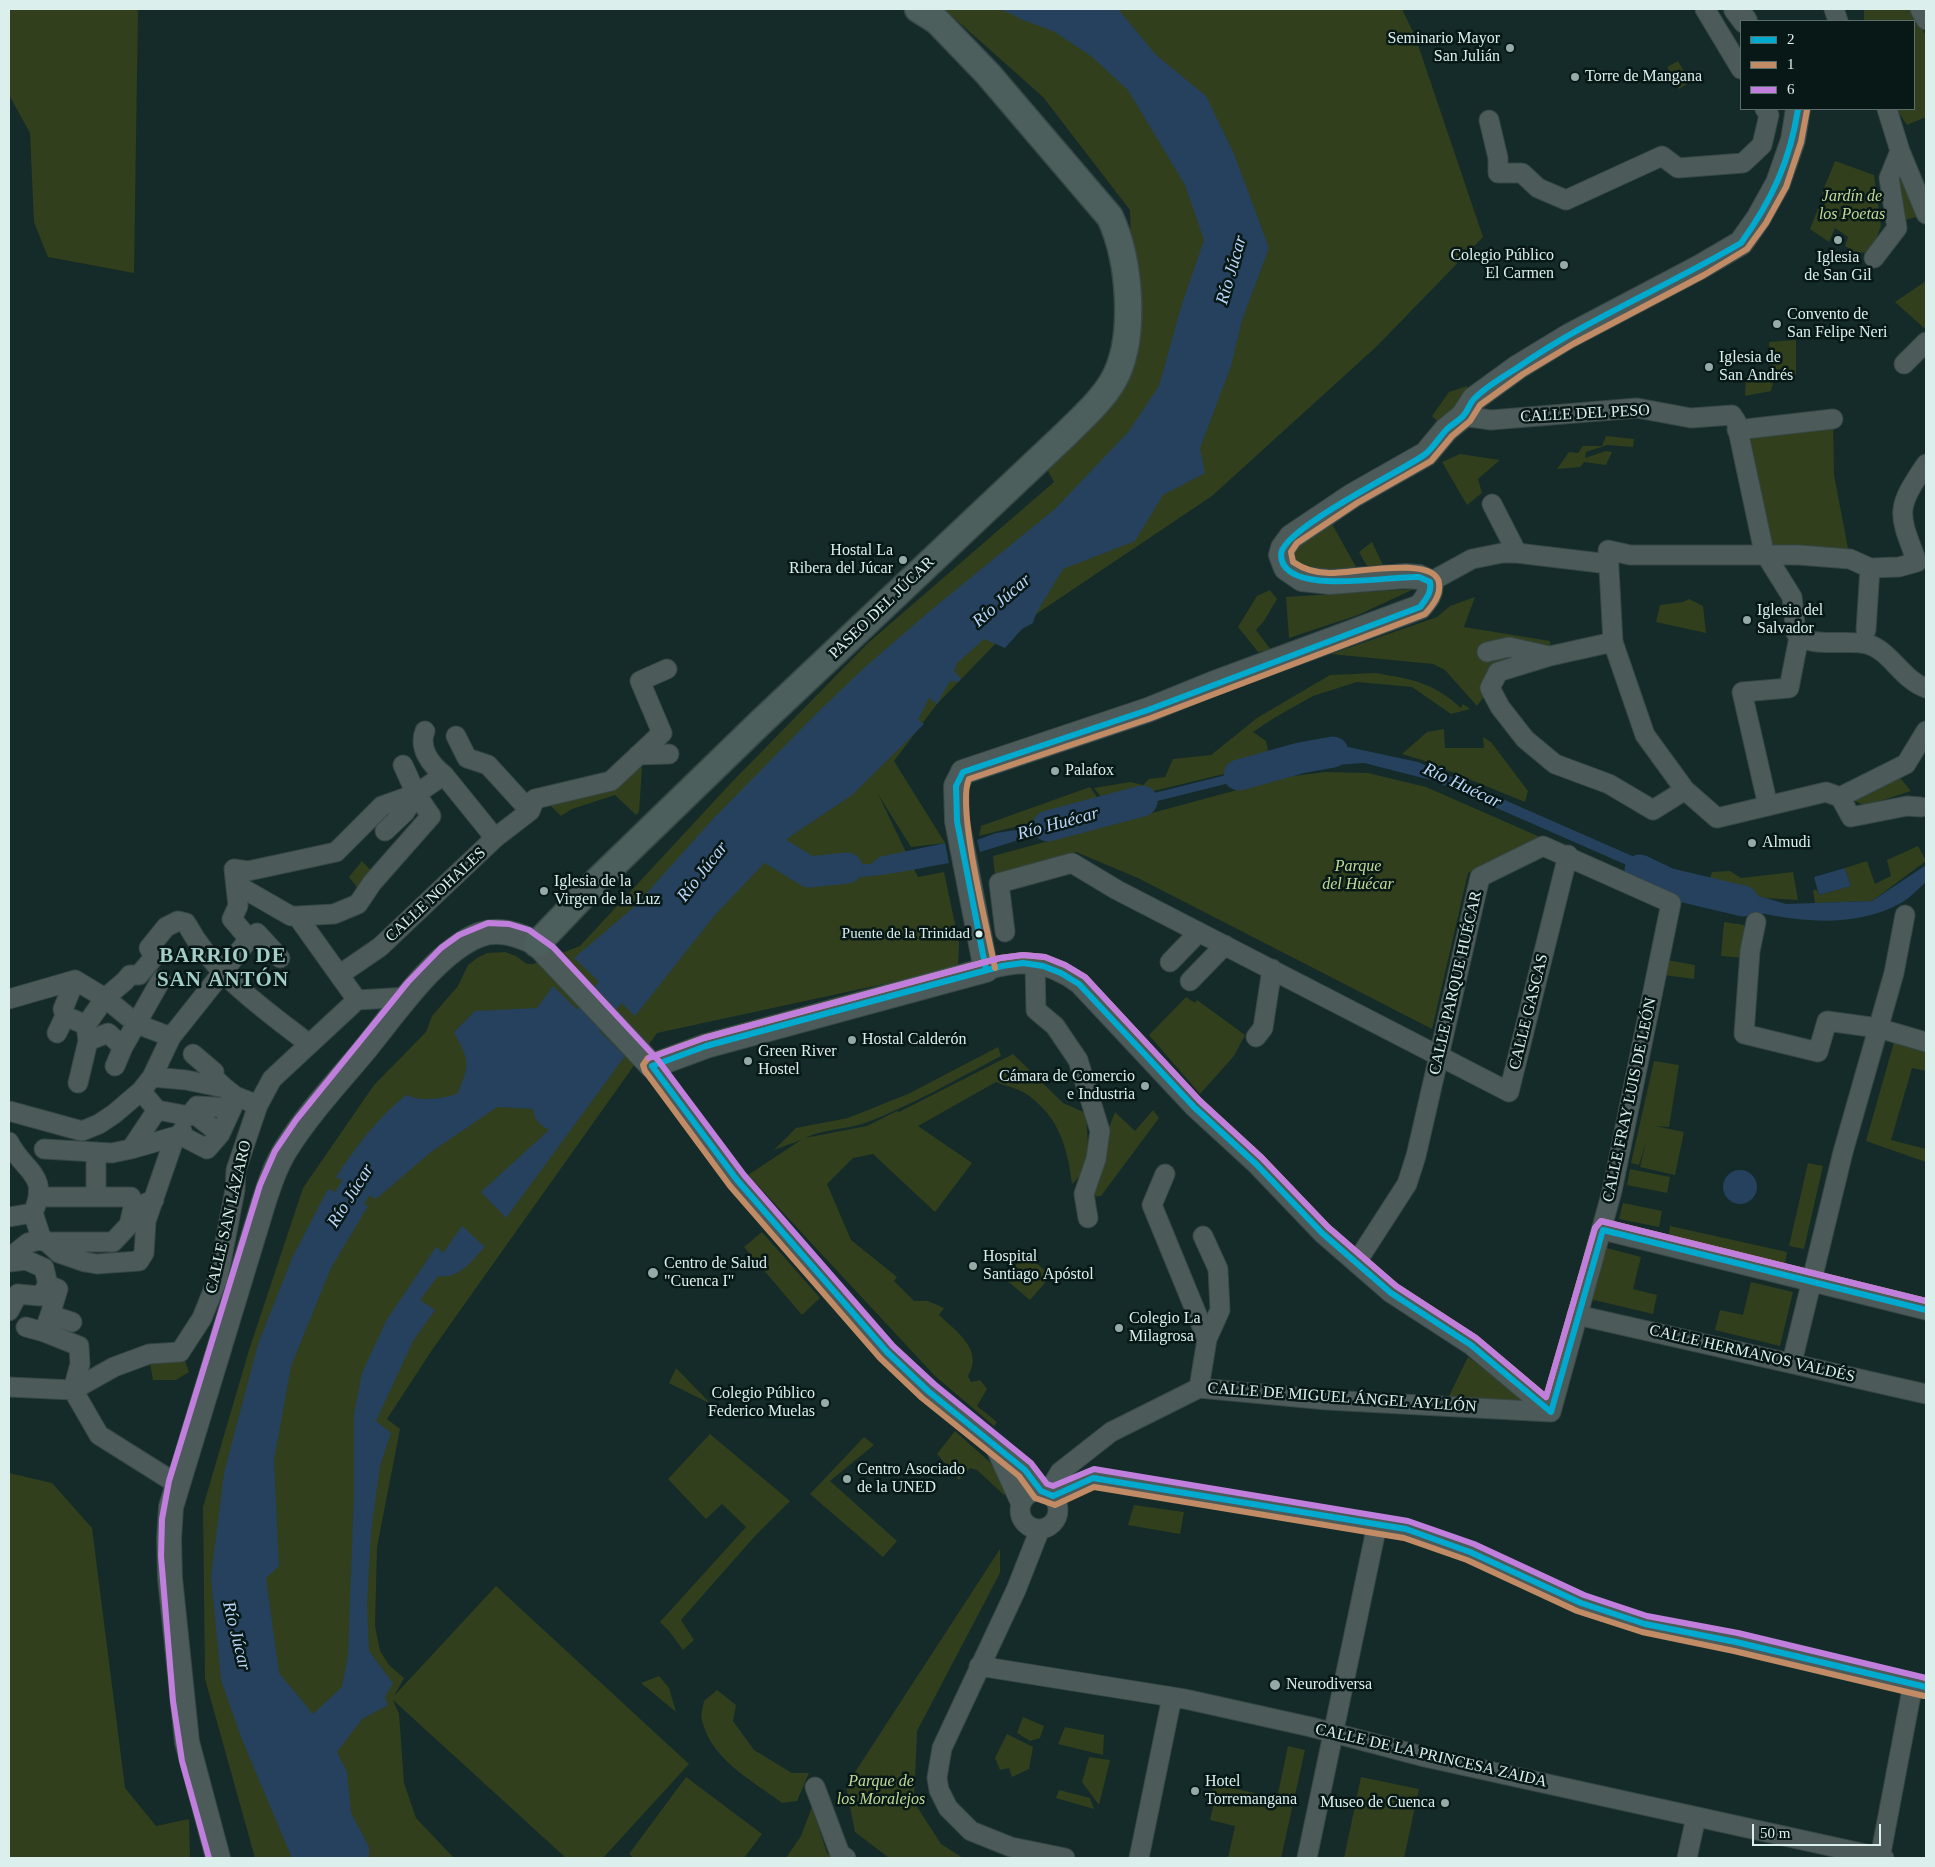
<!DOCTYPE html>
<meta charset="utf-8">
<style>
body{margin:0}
#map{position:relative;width:1935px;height:1867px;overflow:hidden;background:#142b29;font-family:"Times New Roman",serif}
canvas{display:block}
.frame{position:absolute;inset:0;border:10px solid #dbf0ed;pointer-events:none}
.legend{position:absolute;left:1740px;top:20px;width:175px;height:90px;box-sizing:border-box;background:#081817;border:1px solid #5c6e6d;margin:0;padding:6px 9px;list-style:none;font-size:15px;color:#dbf0ed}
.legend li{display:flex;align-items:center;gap:10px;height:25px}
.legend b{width:25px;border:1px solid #5c6e6d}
.scale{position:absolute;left:1752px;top:1824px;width:129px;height:22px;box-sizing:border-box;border:2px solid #dbf0ed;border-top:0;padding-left:6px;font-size:15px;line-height:18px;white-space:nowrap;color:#dbf0ed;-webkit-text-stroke:4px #081817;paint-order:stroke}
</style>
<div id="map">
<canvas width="1935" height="1867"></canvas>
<div class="frame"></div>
<ul class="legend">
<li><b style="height:6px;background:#00a9ce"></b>2</li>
<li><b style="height:6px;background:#c18c65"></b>1</li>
<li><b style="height:6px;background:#c07fdc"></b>6</li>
</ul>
<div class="scale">50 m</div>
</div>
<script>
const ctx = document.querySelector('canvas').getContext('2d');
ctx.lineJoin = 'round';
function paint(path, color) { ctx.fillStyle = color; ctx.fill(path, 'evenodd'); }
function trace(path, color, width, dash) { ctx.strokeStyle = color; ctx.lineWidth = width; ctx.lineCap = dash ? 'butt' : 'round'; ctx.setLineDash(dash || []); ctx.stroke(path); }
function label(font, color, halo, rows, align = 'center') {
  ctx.font = font + ' "Times New Roman",serif'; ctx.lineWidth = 5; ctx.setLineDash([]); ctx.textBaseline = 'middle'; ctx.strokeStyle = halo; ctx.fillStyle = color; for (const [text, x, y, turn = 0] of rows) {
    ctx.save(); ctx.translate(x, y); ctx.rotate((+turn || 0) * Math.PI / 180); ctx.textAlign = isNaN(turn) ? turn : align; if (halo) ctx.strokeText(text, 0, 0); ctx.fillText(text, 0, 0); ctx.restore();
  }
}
const green = new Path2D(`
 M9,9H138L134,273L48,257L34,222L30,133L9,95Z
 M944,9H1402L1415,36L1483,237L1376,347L1212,496L1002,637L937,704L894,761L945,843L911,847L878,794L918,877L944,872L959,943L958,968L657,1033L432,1350L387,1419L400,1429L377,1547L375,1626L380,1651L389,1665L404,1678L394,1696L496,1586L689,1764L603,1858H566L393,1700L399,1714L404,1783L416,1818L454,1858H255L205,1679L203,1507L249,1350L303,1188L374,1085L426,1032L432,1016L458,986L468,965L477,958L487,953L505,952L516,956L527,964H533L580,946L730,784L868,643L1054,482L1048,471L1101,414L1134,363L1130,210L1043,97Z
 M1864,9H1911L1926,36V117L1907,125L1896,109H1914V21H1864Z
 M1678,61L1690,82L1679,89L1667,67Z
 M1835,161L1874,175L1881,226L1871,253L1855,252L1845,246L1848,237L1835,228L1829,242L1810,229L1819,206L1823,208L1828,196L1822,193Z
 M1901,170L1923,215L1902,221L1893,177Z
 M1926,281V328H1924L1895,302Z
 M1796,340V375L1774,378L1771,391L1745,396L1746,376L1771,374L1769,342Z
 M1467,386L1470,399L1441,425L1432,416L1449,392Z
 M1833,419L1834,475L1850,559L1765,556L1737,430Z
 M1606,436L1634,439L1633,447L1607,445L1586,452L1585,458L1606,451L1612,452L1606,465L1584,462L1580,467L1557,469L1569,452L1578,453L1583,446H1602Z
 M1460,454L1500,460L1478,479L1482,493L1467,505L1442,462Z
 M1332,524L1360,574L1309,575L1295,564V547L1305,539Z
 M1372,542L1383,565L1368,568L1359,552Z
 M1414,589L1358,615L1289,638L1286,597Z
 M1270,590L1277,599L1264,621L1256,630L1271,650L1258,652L1238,627L1257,596Z
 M1475,597L1464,627L1550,641L1551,653L1496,669L1486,694L1477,706L1445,670L1433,664L1331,654L1437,617L1450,606Z
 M1689,599L1703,606L1706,633L1656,622L1660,605L1683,602Z
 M1375,673C1411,679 1433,682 1461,708L1463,704L1470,709L1451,714L1412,687L1357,682L1313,696L1274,718L1253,732L1266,741L1268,750L1260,762L1232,772L1100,804L1103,799L1094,788L1130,782L1143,785L1149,779L1165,777L1173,759L1211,755L1257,718L1330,675Z
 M1444,729L1445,748H1484L1483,737L1491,742L1528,791L1525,802L1422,760L1402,754L1427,732Z
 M635,760L642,768L639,812L636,815L615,795L572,809L561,816L545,800Z
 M1325,772L1368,773L1426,787L1540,837L1468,873L1432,1029L1138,878L1076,852L995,876L993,856L1285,777Z
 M1896,773L1911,791L1864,806L1849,797Z
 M1090,787L1097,797L1086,804L1084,809L979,836L981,826Z
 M1918,846L1926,861L1872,901L1815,903L1813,890H1817L1819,895L1851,886L1845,868L1867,861L1875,884L1891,876L1887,860Z
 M362,861L376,876L361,893L349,877Z
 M1730,871L1741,878L1793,872L1798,900L1765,898L1709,881L1712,872Z
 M1724,922L1744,925V958L1721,956Z
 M1667,960L1695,965L1694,979L1664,975Z
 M1186,997L1195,1003L1197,1000L1245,1035L1234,1056L1200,1094L1149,1035Z
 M1894,1042L1926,1052V1071L1912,1068L1891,1140L1926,1149V1162L1866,1141Z
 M998,1047L1001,1056C957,1079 914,1104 868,1122C847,1130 825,1128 805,1138L867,1126L897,1111L899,1112L1013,1054L1063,1103L1086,1113L1088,1146L1084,1172L1072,1184C1067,1147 1060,1119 1028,1095C1020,1089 1006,1086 996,1082L918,1126L972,1163L935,1212L873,1154L853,1158L827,1184L851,1240L897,1277L894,1281L914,1301H928L944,1308L939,1315C957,1332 984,1350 968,1376L971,1382L980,1380L987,1389L977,1406L997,1422L994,1426L935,1376L748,1175L801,1140L774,1150L796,1128L848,1118L908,1094Z
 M1654,1061L1679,1065L1669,1127L1655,1126L1684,1132L1675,1175L1640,1167L1646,1142L1639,1165L1631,1163Z
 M1153,1110L1159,1118L1101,1196L1089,1197L1104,1141L1115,1112L1135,1131Z
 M1808,1163L1823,1166L1804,1249L1789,1246Z
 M1630,1169L1670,1177L1667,1193L1627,1185Z
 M1623,1203L1662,1211L1659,1227L1619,1219Z
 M1670,1226L1787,1252L1785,1264L1669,1235Z
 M762,1232L820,1298L802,1315L744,1247Z
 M1603,1247L1641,1257L1633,1289L1657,1295L1653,1314L1590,1299Z
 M1026,1254L1051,1276L1030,1300L1004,1278Z
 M1751,1282L1793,1292L1780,1346L1715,1330L1720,1310L1743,1315Z
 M183,1355L189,1372L176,1380H153L149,1357Z
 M1468,1357L1533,1404L1447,1400Z
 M676,1368L711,1404L669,1383Z
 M955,1431L993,1465L1008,1489L1004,1495L977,1470L970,1468L959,1480L937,1454Z
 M710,1434L790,1501L755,1536L681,1620L694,1640L683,1650L669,1631L660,1622L746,1527L722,1504L706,1519L668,1479Z
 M864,1437L874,1445L830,1481L897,1541L883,1557L810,1494Z
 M9,1473L52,1483L92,1528L125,1788L156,1826L189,1819L190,1858H9Z
 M1134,1505L1184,1512L1180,1534L1128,1525Z
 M1000,1549V1573L917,1731L914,1802L941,1844L963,1858H889L855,1832L846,1786Z
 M659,1676L669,1688L676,1712L641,1683Z
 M717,1690L736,1705L733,1721L754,1750L792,1773H809L797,1801L782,1803C753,1781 710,1759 702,1720C700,1715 703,1707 704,1701Z
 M1023,1717L1044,1726L1040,1738L1030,1741L1017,1733Z
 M1065,1727L1104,1735L1103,1755L1058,1744Z
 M1007,1734L1033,1747L1029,1769L1012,1777L1009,1768L1000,1770L995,1758Z
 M1288,1746L1305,1750L1281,1858H1228L1235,1826L1210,1820L1213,1807L1209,1806L1214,1784L1277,1798Z
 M1089,1757L1110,1760L1099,1805L1082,1782Z
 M686,1777L762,1834L744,1858H634L629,1854Z
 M1361,1777L1419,1789L1404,1858H1344Z
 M1059,1790L1090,1798L1094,1809L1056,1798Z
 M812,1807L827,1853L834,1858H786L801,1836Z`);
const water = new Path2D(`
 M1001,9H1118L1156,55L1206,96L1234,154L1269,248L1242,320L1231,366L1200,448L1205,473L1163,495L1135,541L1063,569C1057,580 1034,614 1033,623L1022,629L1005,648L984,639L957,663L954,671L961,679L958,682L950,681L937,704L929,698L918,720L924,724L852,795L788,838L714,916L635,1016L574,958L634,907L713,819L818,712L865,667L937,605L1055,509L1129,431L1159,386L1181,307L1204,240L1185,185L1128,90L1091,56L1053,31L1023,20Z
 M1348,747L1418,762L1630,855L1683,875L1679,888L1435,781L1364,763L1293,768L1292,756Z
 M1277,756L1282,770L1101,815L1098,807L1266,765Z
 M1087,810L1090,818L980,852L977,840L996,833L1030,828Z
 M945,843L949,863C903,871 851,885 804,873L807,866L871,864L879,857Z
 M1926,865V882C1918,889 1909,899 1899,904C1840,936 1761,915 1701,898L1704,880L1786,904L1872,901Z
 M1845,868L1851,886L1819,895L1814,877Z
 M553,986L625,1056L506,1218L481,1192L549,1130C540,1125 534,1120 533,1109L497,1107L431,1152L376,1199L336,1177C356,1147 377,1118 406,1095C424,1102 439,1099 457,1094C471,1063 469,1061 454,1032L475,1011L537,1008Z
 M1723 1187a17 17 0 1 1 34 0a17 17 0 1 1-34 0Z
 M328,1189L368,1206L331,1268L291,1366L274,1460L279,1566L266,1578L279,1673L313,1714L342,1687L348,1655L354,1492V1414L362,1373L386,1321L436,1247L443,1253L462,1226L485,1247C472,1260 459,1280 438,1276L420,1300L435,1310L413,1341L376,1421L391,1433L380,1466L371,1532L367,1604L369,1651L393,1683L385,1697L388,1705L362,1719L337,1752L347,1772L351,1813L369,1847V1858H292L241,1737L221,1680L211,1577L224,1473L258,1344L293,1256Z`);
const river = new Path2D(`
 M1239,775L1300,758L1333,752
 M1048,826L1142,801
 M739,829L809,872L847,868
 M1640,870L1667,883L1743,901
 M562,1054L636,959
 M327,1234L377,1154L380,1153`);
const minor = new Path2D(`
 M1705,9L1741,69
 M1834,9L1838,21
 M1920,9L1926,20
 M1887,109L1900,151L1926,214
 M1489,120L1498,158V173H1522L1538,188L1566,200L1662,156L1678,168L1743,163L1762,145L1769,115L1765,109
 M1874,258L1897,228L1889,178L1900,151
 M1904,364L1926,342
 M1463,416L1491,420L1637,408L1691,418L1732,415L1736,421L1764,552L1792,597L1796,633C1807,649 1848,639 1867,644C1890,650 1902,680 1926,688
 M1737,430L1833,419
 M1492,504L1517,553
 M1430,582L1472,559L1502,553H1517L1609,564
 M1866,630L1870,568
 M1613,642L1550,656L1498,672L1490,688L1500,707L1525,739L1555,764L1609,784L1653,810L1685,790
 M1487,652L1509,647L1549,656
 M456,736L467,758L488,765L530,811
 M638,755L669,754
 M444,775L495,838
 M1840,797L1826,792L1717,818L1685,790L1645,735L1613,642L1608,550L1630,555H1799L1850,559L1870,568L1899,567L1917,562C1898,512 1895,510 1926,464
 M1768,806L1742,692L1789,688L1799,637
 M1921,807L1907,806L1851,817L1840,797L1906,764L1926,731
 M385,831L405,812L416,794L403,765
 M237,885L291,916H297L357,1000
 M297,916L334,914L358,904L372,883L431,816L416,794L444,775C431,765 418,748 425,731
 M1756,922L1750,951L1744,1034L1818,1052L1827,1021L1878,1028L1926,1042
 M1005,932L999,883L1072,863L1117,890L1509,1092L1568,855
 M249,939L257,933L280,958
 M1170,962L1199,932
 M1035,964L1036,1010L1055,1026L1078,1060L1100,1131L1096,1159L1084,1194L1088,1218
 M986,970C1024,960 1047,960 1079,984L1194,1107L1256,1164L1322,1233L1391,1293L1471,1345L1551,1412
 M339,975L380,947L495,838L530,811L535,799L611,781L662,733L640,681L667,669
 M1190,981L1225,945
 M9,999L75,980L105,998L137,1024L171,1037
 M65,1016L86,1025L105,998L125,981L130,975H139L155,956L149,948L166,927L178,921L186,923C214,975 263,1008 309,1044
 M57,1033L65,1016L63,1009L75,980
 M1256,1037L1263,1028L1272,969
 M88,1041L108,1033L123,1047
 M193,1054L214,1072L213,1077L225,1088
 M115,1066L123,1047L161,980
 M652,1066L737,1180L887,1352L928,1391L1025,1470L1041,1491
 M152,1077L186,1080L225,1088L235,1096L258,1105
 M78,1083L88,1041L86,1025
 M157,1110L189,1116L197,1106L232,1108L235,1096
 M9,1111L82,1131L99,1124L114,1114L141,1091L152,1077L171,1037L249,939L232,919L238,906L234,869L248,871L336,852L382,806L416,794
 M192,1112L220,1134L232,1108
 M9,1142C24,1173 50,1173 33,1213L9,1217
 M44,1149L112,1153L131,1149L157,1110L141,1091
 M131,1149L180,1135L182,1131
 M96,1152V1196
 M1165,1174L1152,1205L1207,1339L1199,1388
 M40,1197H131L133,1208
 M33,1213L41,1237L47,1242H113L129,1225L133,1208L154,1200
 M1603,1230L1926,1310
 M1203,1236L1218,1269L1220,1310L1207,1339
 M9,1258L28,1243L39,1240L47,1242L59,1253L85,1262L97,1264L139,1261L144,1253L146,1221L174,1140L180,1135L207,1149L220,1134
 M9,1262L26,1260L44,1268L48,1285L58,1289L50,1315
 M1356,1263L1407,1184L1416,1156L1480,877L1543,846L1671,903L1612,1191L1551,1412
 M9,1311L18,1294L40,1296L48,1285
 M1577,1315L1926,1394
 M72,1322L50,1315L44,1332L79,1346L80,1364L73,1390
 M26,1327L44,1332
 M1792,1362L1843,1152L1894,973L1905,915
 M9,1387L73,1390L99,1435L177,1484
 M73,1390L114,1367L149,1354L180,1352L202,1318L218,1278L235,1190L236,1170L258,1105L272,1079L357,1000L408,997
 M996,1449L1021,1504
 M1020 1510a19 19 0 1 1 38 0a19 19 0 1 1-38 0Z
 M1048,1493L1060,1472L1111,1432L1199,1388L1327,1400L1551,1412
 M1053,1496L1093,1478L1406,1529L1470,1552L1581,1603L1645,1624L1736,1642L1926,1687
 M1040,1529L1016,1590L942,1748L937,1778L939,1790L948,1808L971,1831L1011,1847L1065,1858
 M979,1666L1185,1699L1311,1727L1425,1757L1884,1858
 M815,1787L840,1854L846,1858
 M1139,1858L1172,1697
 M1307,1858L1377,1525
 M1687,1858L1696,1817
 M1880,1858L1913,1684`);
const tertiary = new Path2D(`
 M1736,9L1745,21
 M218,1858L187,1742L170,1578L169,1539L171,1507L264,1201C270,1183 276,1165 286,1149C308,1114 336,1084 362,1053C392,1017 435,952 479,935C499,927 519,934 537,944L652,1066L706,1046L986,970L957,821L956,786L963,772L1148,710L1212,684L1420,607C1426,600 1433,592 1430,582L1419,577L1406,576L1330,582L1302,579L1286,568L1281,555L1283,548L1291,537L1352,496L1426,454L1446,430L1463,416L1474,399L1518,367L1569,336L1700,267L1741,243L1758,219L1778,183L1793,140L1798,109`);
const secondary = new Path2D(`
 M537,944L598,880L761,722L1067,433C1083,417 1102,400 1113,381C1137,339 1130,260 1110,217L988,74L937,21L918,9`);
const bus1 = new Path2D(`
 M986,970L957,821L956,786L963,772L1148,710L1420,607C1426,599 1432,592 1430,582L1419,577C1392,575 1282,598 1281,555C1280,530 1402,471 1424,455C1433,449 1439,437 1447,429C1452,424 1459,421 1464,415C1468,410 1470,403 1474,399C1485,387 1503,377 1517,368C1587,319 1668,286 1741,243C1772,200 1790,161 1798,109
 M1926,1310L1603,1230L1551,1412L1471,1345L1391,1293L1322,1233L1256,1164L1194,1107L1079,984L1061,973L1043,966L1023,963L1002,966L706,1046L652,1066L737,1180L887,1352L928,1391L1025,1470L1041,1491L1053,1496L1093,1478L1406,1529L1470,1552L1581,1603L1645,1624L1736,1642L1926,1687`);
const bus2 = new Path2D(`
 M995,968C988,932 956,806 969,779L1151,718L1425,614C1433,605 1441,595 1439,583C1435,555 1350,574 1329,573C1315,573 1305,570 1293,562L1291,552L1297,543L1357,503L1431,461L1452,436L1470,421L1480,405L1523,374L1573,344L1704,275L1747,249L1766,223L1786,187L1801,142L1807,110
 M1924,1696L1734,1651L1642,1632L1577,1611L1467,1560L1404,1538L1094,1487L1055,1505L1035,1498L1019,1476L922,1398L880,1358L730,1186L645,1071L643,1065L648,1058L704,1038L1000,958L1023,955L1045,957L1065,965L1085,977L1200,1101L1262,1158L1328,1227L1396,1286L1476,1338L1546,1397L1595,1228L1601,1221L1926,1301`);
const bus3 = new Path2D(`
 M649,1058L704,1038L1000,958L1023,955L1045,957L1065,965L1085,977L1200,1101L1262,1158L1328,1227L1396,1286L1476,1338L1546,1397L1595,1228L1601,1221L1926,1301
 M209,1858L182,1761L173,1701L161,1556L162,1519L169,1481L260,1185L275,1151L296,1120L408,982L441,948L459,935L488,923L509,924L529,930L553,947L658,1060L744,1175L893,1346L934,1384L1031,1463L1047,1484L1053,1486L1094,1469L1408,1521L1474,1544L1584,1595L1647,1616L1738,1633L1926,1678`);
const markers = [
 [1510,48,5,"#95aba8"],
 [1575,77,5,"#95aba8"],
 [1838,240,5,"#95aba8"],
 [1564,265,5,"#95aba8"],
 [1777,324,5,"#95aba8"],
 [1709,367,5,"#95aba8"],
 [903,560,5,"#95aba8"],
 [1747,620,5,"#95aba8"],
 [1055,771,5,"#95aba8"],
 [1752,843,5,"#95aba8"],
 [544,891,5,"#95aba8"],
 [979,934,4.5,"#dbf0ed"],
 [852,1040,5,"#95aba8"],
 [748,1061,5,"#95aba8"],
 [1145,1086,5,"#95aba8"],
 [973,1266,5,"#95aba8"],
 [653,1273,6,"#95aba8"],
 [1119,1328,5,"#95aba8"],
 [825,1403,5,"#95aba8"],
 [847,1479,5,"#95aba8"],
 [1275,1685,6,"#95aba8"],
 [1195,1791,5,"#95aba8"],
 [1445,1803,5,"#95aba8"]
];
const busNames = [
 ["Puente de la Trinidad",970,934]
];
const poiNames = [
 ["Seminario Mayor",1500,39,"right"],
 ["San Julián",1500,57,"right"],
 ["Torre de Mangana",1585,77],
 ["Colegio Público",1554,256,"right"],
 ["El Carmen",1554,274,"right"],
 ["Iglesia",1838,258,"center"],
 ["de San Gil",1838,276,"center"],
 ["Convento de",1787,315],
 ["San Felipe Neri",1787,333],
 ["Iglesia de",1719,358],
 ["San Andrés",1719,376],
 ["Hostal La",893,551,"right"],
 ["Ribera del Júcar",893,569,"right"],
 ["Iglesia del",1757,611],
 ["Salvador",1757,629],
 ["Palafox",1065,771],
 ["Almudi",1762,843],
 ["Iglesia de la",554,882],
 ["Virgen de la Luz",554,900],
 ["Hostal Calderón",862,1040],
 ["Green River",758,1052],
 ["Hostel",758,1070],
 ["Cámara de Comercio",1135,1077,"right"],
 ["e Industria",1135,1095,"right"],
 ["Hospital",983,1257],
 ["Santiago Apóstol",983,1275],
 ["Centro de Salud",664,1264],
 ["\"Cuenca I\"",664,1282],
 ["Colegio La",1129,1319],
 ["Milagrosa",1129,1337],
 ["Colegio Público",815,1394,"right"],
 ["Federico Muelas",815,1412,"right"],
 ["Centro Asociado",857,1470],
 ["de la UNED",857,1488],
 ["Neurodiversa",1286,1685],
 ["Hotel",1205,1782],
 ["Torremangana",1205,1800],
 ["Museo de Cuenca",1435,1803,"right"]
];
const parkNames = [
 ["Jardín de",1852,197],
 ["los Poetas",1852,215],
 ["Parque",1358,867],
 ["del Huécar",1358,885],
 ["Parque de",881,1782],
 ["los Moralejos",881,1800]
];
const streetNames = [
 ["CALLE DEL PESO",1585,414,-3],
 ["PASEO DEL JÚCAR",882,608,-44],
 ["CALLE NOHALES",436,895,-43],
 ["CALLE PARQUE HUÉCAR",1456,983,-77],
 ["CALLE GASCAS",1529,1012,-76],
 ["CALLE FRAY LUIS DE LEÓN",1630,1100,-78],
 ["CALLE SAN LÁZARO",229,1217,-77],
 ["CALLE HERMANOS VALDÉS",1752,1354,13],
 ["CALLE DE MIGUEL ÁNGEL AYLLÓN",1342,1398,4],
 ["CALLE DE LA PRINCESA ZAIDA",1431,1756,13]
];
const waterNames = [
 ["Río Júcar",1232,270,-74],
 ["Río Júcar",1002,601,-41],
 ["Río Huécar",1462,786,25],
 ["Río Huécar",1058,824,-15],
 ["Río Júcar",703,872,-52],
 ["Río Júcar",351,1196,-58],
 ["Río Júcar",236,1636,76]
];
const districtNames = [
 ["BARRIO DE",223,957],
 ["SAN ANTÓN",223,981]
];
paint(green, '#313f1d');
paint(water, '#25415d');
trace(river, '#25415d', 31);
trace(minor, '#364746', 21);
trace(tertiary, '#364746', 26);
trace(secondary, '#364746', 29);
trace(minor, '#4c5b5a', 19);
trace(tertiary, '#4c5b5a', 24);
trace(secondary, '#4d5f5c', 26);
trace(bus1, '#00a9ce', 6);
trace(bus2, '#c18c65', 6);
trace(bus3, '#c07fdc', 6);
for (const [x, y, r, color] of markers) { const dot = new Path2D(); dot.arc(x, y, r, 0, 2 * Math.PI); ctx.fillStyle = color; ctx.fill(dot); trace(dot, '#081817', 2); }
label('15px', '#dbf0ed', '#081817', busNames, 'right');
label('16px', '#dbf0ed', '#081817', poiNames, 'left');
label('italic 16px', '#c2db97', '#081817', parkNames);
label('16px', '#dbf0ed', '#081817', streetNames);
label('italic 18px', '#bad7f9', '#081817', waterNames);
ctx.letterSpacing = '1px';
label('bold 21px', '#a3cdc8', '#081817', districtNames);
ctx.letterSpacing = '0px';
</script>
